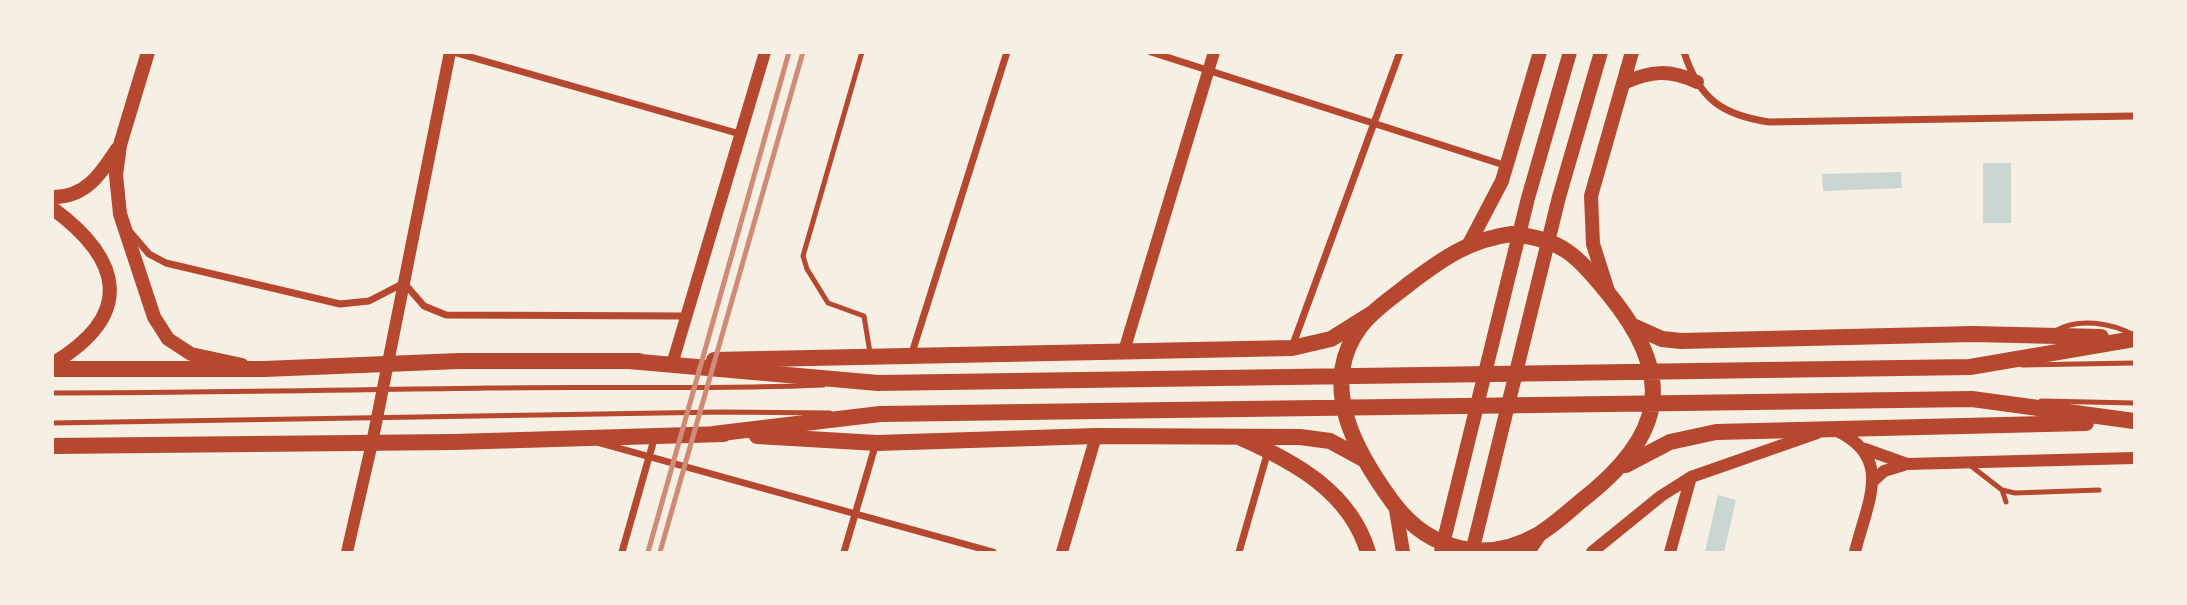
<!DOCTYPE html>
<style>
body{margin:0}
#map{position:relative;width:2187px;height:605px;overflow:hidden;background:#f6efe4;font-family:"Work Sans",sans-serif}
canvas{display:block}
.frame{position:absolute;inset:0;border:54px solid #f6efe4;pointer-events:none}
</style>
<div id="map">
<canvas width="2187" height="605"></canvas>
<div class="frame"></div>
</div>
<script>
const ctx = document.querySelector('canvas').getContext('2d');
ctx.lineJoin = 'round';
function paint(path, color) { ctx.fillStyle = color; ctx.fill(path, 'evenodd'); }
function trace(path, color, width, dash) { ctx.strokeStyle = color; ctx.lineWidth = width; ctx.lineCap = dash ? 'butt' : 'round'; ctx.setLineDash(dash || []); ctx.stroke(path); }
const water = new Path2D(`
 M1983,163H2011V223H1983Z
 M1901,172L1902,188L1823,191L1822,174Z
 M1718,495L1736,500L1724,552H1705Z`);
const service = new Path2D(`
 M862,52L803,256L807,269L828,303L864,316L870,353
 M2055,331C2079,317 2111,323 2134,335
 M2022,365L2134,363
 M52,393C198,393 343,390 488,388C600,386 711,390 823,385
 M2041,401L2134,403
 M52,423L721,412L830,413
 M1971,466L2002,490L2006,502
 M2002,490L2015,493L2099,490`);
const minor = new Path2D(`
 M453,52L740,134
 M1151,52L1507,166
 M1684,52C1699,99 1722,115 1769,122L2134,116
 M131,233L149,254L166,263L340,304L369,301L404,283L424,306L446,315L686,316
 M1292,347L1400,52
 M911,356L1007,52
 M600,443L993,552
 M622,552L655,436
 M844,552L876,443
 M1239,552L1268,451`);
const tertiary = new Path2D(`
 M1124,351L1214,52
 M673,361L765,52
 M1835,430C1895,457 1867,502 1855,552
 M1865,449L1907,464L2134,458
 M1872,482L1884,471L1904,465
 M347,552L372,443L450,52
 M1062,552L1096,436
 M1592,552L1661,496L1691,477L1817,433
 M1670,552L1691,477`);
const secondary = new Path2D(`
 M148,52L120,145L116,175L120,214L154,317L168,339L191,354L242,365
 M1623,83C1651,71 1669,69 1697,82
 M52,197C85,198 101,174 117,149
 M52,208C123,260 135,315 52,364
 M1469,244L1502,181L1540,52
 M1608,291L1593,244L1591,196L1632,52
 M1395,504L1403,552
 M1441,552L1528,198L1570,52
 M1472,552L1559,197L1601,52
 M1528,552L1541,533`);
const primary = new Path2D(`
 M1512,234C1562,239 1576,255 1607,292C1677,376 1666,435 1581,501C1568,512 1554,525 1539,534C1487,564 1431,552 1394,504C1357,454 1316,385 1361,326C1374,309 1393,297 1409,284C1442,259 1470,239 1512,234Z
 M1633,326L1662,339L1681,341L1973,334L2101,337
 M714,360L1292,348L1331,339L1371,314
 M629,361L878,383L1970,367L2134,339
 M52,369H264L459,361H639
 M713,434L880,414L1972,399L2134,421
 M757,436L877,443L1096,436L1300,437L1330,441L1365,460
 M1241,438C1295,462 1350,492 1368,552
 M52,446L454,442L724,434
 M1626,465L1670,442L1716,432L2086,423`);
const rail = new Path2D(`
 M648,552L789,52
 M660,552L803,52`);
paint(water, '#c9d6d2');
trace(service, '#b5482f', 5);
trace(minor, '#b5482f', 7);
trace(tertiary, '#b5482f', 12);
trace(secondary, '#b5482f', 14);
trace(primary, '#b5482f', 16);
trace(rail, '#cf8b77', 5);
</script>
